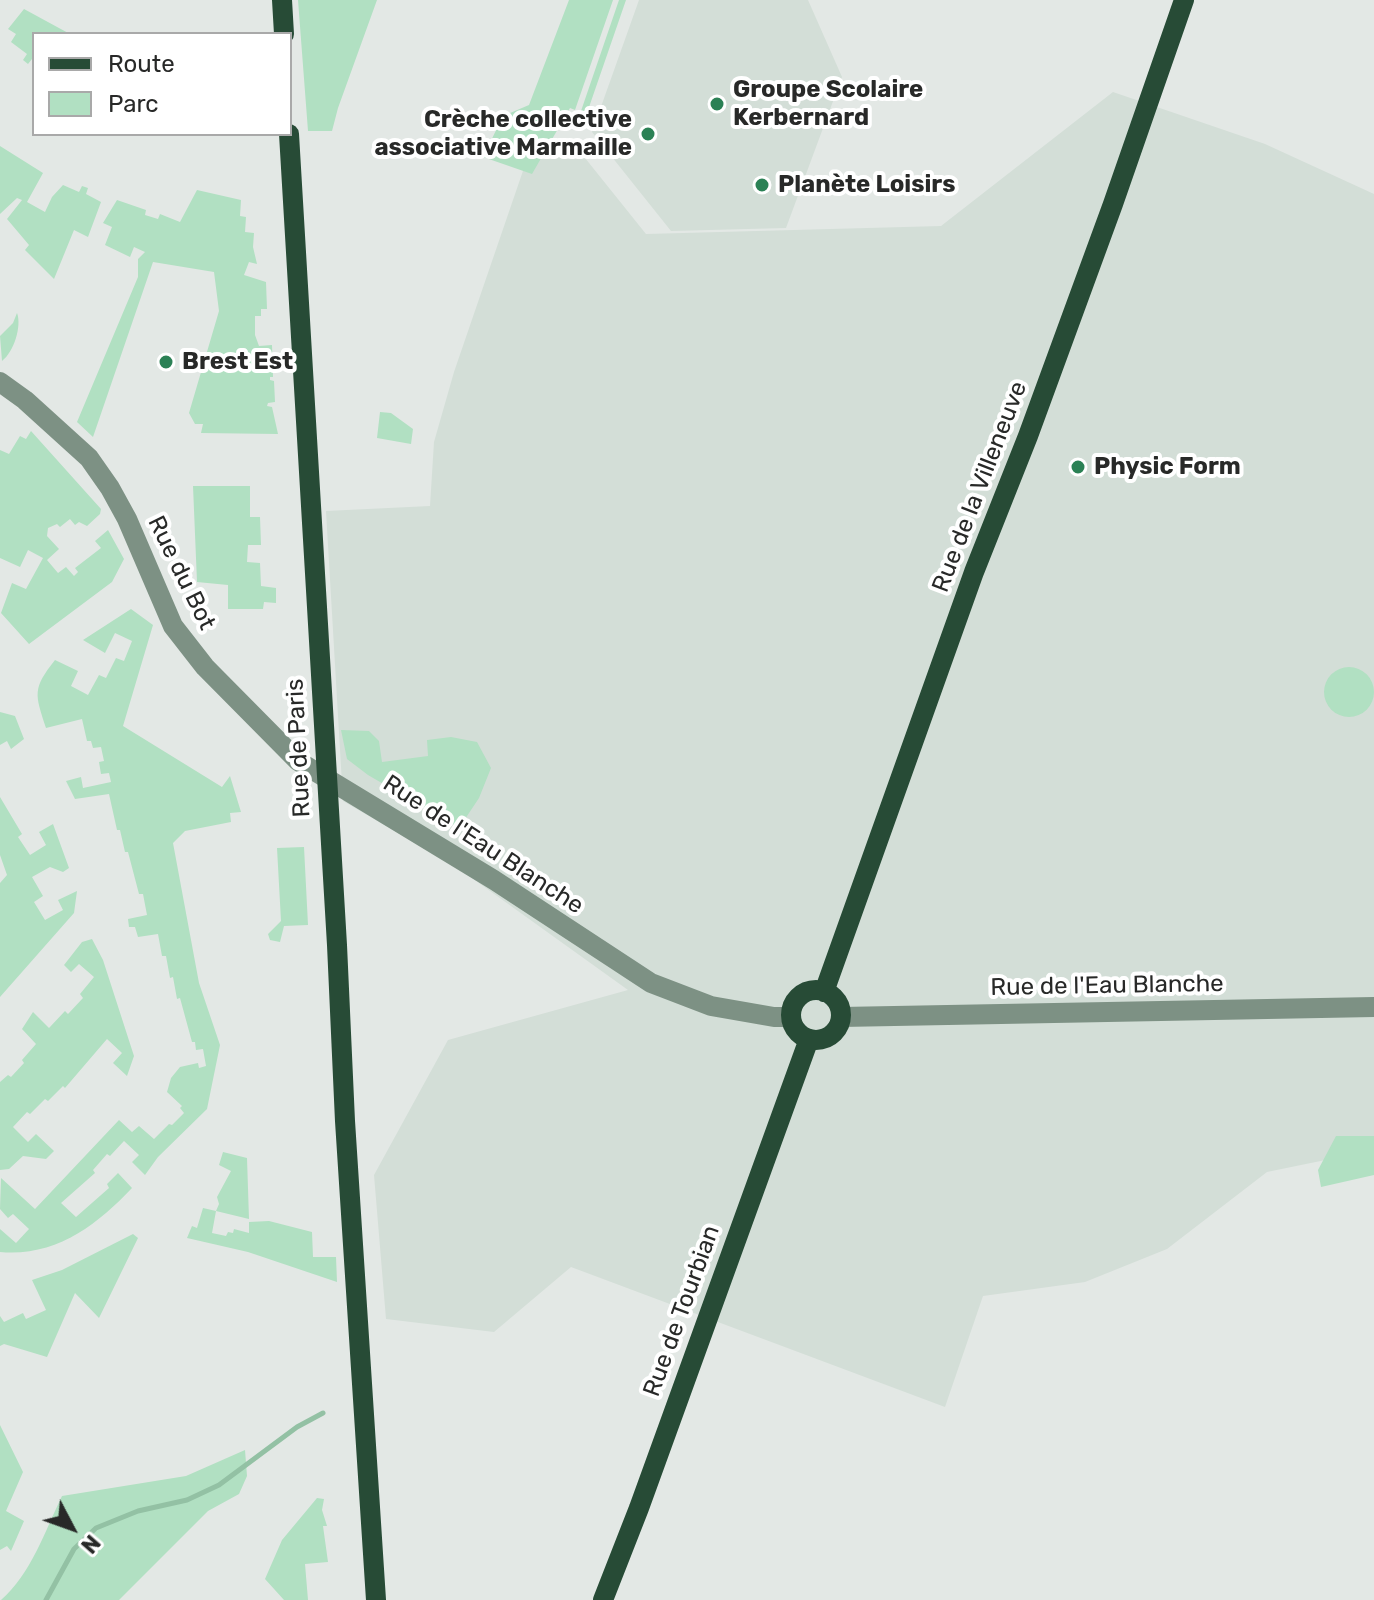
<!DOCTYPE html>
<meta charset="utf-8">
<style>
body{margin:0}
#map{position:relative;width:1374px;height:1600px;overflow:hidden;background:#e3e8e5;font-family:Rubik,sans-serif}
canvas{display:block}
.legend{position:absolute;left:32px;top:32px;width:260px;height:104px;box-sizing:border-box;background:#fff;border:2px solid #a9a9a9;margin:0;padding:10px 14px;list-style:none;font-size:24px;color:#282928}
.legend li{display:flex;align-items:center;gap:16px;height:40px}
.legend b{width:40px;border:2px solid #a9a9a9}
.north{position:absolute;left:32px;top:1488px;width:80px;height:80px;-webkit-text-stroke:6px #fff;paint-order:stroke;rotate:131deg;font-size:22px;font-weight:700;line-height:32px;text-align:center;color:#282928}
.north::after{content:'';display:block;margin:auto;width:28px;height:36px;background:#282928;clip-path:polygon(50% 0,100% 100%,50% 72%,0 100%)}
</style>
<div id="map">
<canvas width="1374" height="1600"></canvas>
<ul class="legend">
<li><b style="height:10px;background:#274b36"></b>Route</li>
<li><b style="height:22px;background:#b1e0c2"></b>Parc</li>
</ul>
<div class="north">N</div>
</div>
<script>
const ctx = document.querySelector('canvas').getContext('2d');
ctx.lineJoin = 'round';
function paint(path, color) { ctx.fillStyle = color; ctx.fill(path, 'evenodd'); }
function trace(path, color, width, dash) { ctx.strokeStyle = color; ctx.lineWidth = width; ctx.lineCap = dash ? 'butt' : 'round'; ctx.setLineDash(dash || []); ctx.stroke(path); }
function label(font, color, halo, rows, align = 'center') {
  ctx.font = font + ' Rubik,sans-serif'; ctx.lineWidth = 8; ctx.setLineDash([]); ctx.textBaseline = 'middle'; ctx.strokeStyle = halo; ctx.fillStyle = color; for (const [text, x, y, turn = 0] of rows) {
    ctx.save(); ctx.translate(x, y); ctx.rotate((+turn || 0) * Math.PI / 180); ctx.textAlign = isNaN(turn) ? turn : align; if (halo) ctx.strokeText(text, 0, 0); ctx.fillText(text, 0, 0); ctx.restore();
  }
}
const built = new Path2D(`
 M639,0H808L842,77L786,228L671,231L592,132Z
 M1113,92L1265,144L1374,194V1150L1267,1172L1167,1249L1085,1282L983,1296L945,1407L571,1267L494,1332L386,1319L374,1175L448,1040L628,990L458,868L343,801L326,511L430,506L434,442L454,372L525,165L573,143L646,234L941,226Z`);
const green = new Path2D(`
 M298,0H377L338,108L332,131H308Z
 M569,0H613L575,110L570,108L532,174L483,157L503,116L529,105Z
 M619,0H626L587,113L581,111Z
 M24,9L70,34H34V60L32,59L28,64L23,60L27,54L11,42L16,34L8,29Z
 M0,146L43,173L27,202L45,212L52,197L63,185L79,192L82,186L88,188L86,194L101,202L88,237L74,230L54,279L25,250L29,245L7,219L22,200L17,198L0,214Z
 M197,190L241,200L240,216L246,217L245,232L254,233L253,247L257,264L249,262L244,275L266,282L267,309H261V316H255V335L259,346L272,345L273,377H270V380L274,381L275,402L268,403L267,406L272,407L278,434L201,433L203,424H195L189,413L219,311L214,272L153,262L93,437L77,422L138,277V259L145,252L134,247L130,257L105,245L112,227L103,223L117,200L146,210L145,215L158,219L160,214L180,222Z
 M17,313C22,326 14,352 2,361L0,336L13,323Z
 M380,412L391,413L413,429L411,444L377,438Z
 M31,431L101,509L100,514L87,526L79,522L75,525L70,519L60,527L57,524L48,528L47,536L59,549L47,560L58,573L66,567L74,576L78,572L75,568L101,548L95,541L108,530L124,559L112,582L29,644L1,613L12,583L26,589L43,558L28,550L20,567L0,558V450L9,454L20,436L26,439Z
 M193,486H250V517H260L261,545H248L247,562L260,563L261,586L276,588V603L264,602L263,609H228V585L197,582Z
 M131,609L153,625L123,726L222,787L230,776L241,812L230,813L231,822L185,831L173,843L199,983L220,1045L207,1109L158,1157L145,1175L132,1162L139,1155L124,1141L110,1156L107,1154L93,1170L95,1173L61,1203L76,1217L109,1188L107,1184L118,1173L132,1188C96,1226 55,1257 0,1252V1229L16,1243L29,1229L13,1214L8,1218L0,1209L1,1178L35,1209L119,1120L132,1132L139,1126L154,1139L169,1124L172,1125L184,1113L180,1108L182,1106L167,1092L171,1078L180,1067L198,1063L199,1068L206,1066L203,1049L196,1050L195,1042H192L180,998L177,999L173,977L170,978L166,956H162L158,934L138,937L135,927H129L128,919L147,915L143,894H139L128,852H125L120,830H117L109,794L75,799L66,781L81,777L83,788L111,782L109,773L101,774L99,762L104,761L101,747L93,748L91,741H87L82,719L46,728C35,694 32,689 55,660L78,671L71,686L88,695L99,675L106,678L116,658L124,661L132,641L115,633L105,653L83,640Z
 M1324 692a25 25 0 1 1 50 0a25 25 0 1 1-50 0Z
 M0,712L15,716L24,739L11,749L7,741L0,745Z
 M341,730L369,731L379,741L382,762L428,756L427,740L451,737L477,742L491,768L479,798L459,828L368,775L347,759Z
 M0,797L22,834L18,837L30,855L46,845L39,832L53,824L69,868L63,872L50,867L32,877L43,896L34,902L45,920L63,910L58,900L77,891L74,913L0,997V883L7,875L0,855Z
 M304,847L308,925L284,926L280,942L270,940L268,934L281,921L277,848Z
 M92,939L103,960L134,1056L127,1076L113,1063L122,1053L107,1039L65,1088L63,1086L48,1101L45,1099L30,1114L27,1112L13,1127L28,1142L36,1134L54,1151L46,1159L23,1156L9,1169L0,1170V1082L8,1075L11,1077L24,1063L22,1060L36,1044L22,1029L33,1012L49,1028L65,1011L68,1014L83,998L80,994L94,977L79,964L71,972L64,965L82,942Z
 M1336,1136H1374V1175L1321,1187L1318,1170Z
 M223,1152L247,1158L249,1219L216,1211L212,1233L226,1236L228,1232L233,1233L234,1229L249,1233V1222L269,1221L312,1232L313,1257H336L337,1282L248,1252L187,1238L192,1226L197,1228L203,1208L216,1211L219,1204L217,1197L231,1171L219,1165Z
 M133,1234L138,1238L99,1318L75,1293L47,1357L4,1344L0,1346V1316L4,1322L23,1313L26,1319L46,1310L32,1280L62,1270Z
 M0,1425L23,1472L6,1511L24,1521L11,1551L7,1546L0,1550Z
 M245,1450L247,1476L239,1494L208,1511L119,1600H1C31,1574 45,1531 62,1496L186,1476Z
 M317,1498L324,1499L322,1510L327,1526H323L328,1562L305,1564L308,1600H284L265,1579L282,1540Z`);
const stream = new Path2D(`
 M46,1600L74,1549L96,1528L138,1511L187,1500L219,1485L297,1427L323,1413`);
const minor = new Path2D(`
 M0,382L25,400L89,458L110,488L127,519L173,626L205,667L298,761L494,880L651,983L711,1006L774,1017H791
 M841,1017L1374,1007`);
const major = new Path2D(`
 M282,0L284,34
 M289,134L337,945L345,1121L376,1600
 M791 1015a25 25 0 1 1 50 0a25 25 0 1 1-50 0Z
 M824,992L974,572L1028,436L1113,204L1184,0
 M603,1600L639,1508L809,1039`);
const markers = [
 [717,104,8,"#2b8155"],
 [648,134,8,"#2b8155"],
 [762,185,8,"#2b8155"],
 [166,362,8,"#2b8155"],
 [1078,467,8,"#2b8155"]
];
const poiNames = [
 ["Groupe Scolaire",733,90],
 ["Kerbernard",733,118],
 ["Crèche collective",632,120,"right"],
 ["associative Marmaille",632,148,"right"],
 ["Planète Loisirs",778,185],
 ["Brest Est",182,362],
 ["Physic Form",1094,467]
];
const streetNames = [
 ["Rue de la Villeneuve",980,487,-69],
 ["Rue du Bot",181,573,64],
 ["Rue de Paris",299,748,-93],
 ["Rue de l'Eau Blanche",483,845,33],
 ["Rue de l'Eau Blanche",1107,986,-1],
 ["Rue de Tourbian",682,1311,-70]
];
paint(built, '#d3ded7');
paint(green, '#b1e0c2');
trace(stream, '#93c1a4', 5);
trace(minor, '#7d9184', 20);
trace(major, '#274b36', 20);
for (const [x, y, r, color] of markers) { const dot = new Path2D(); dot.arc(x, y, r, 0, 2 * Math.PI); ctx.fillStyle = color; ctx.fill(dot); trace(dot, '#fff', 3); }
label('bold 24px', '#282928', '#fff', poiNames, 'left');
label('24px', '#282928', '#fff', streetNames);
</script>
